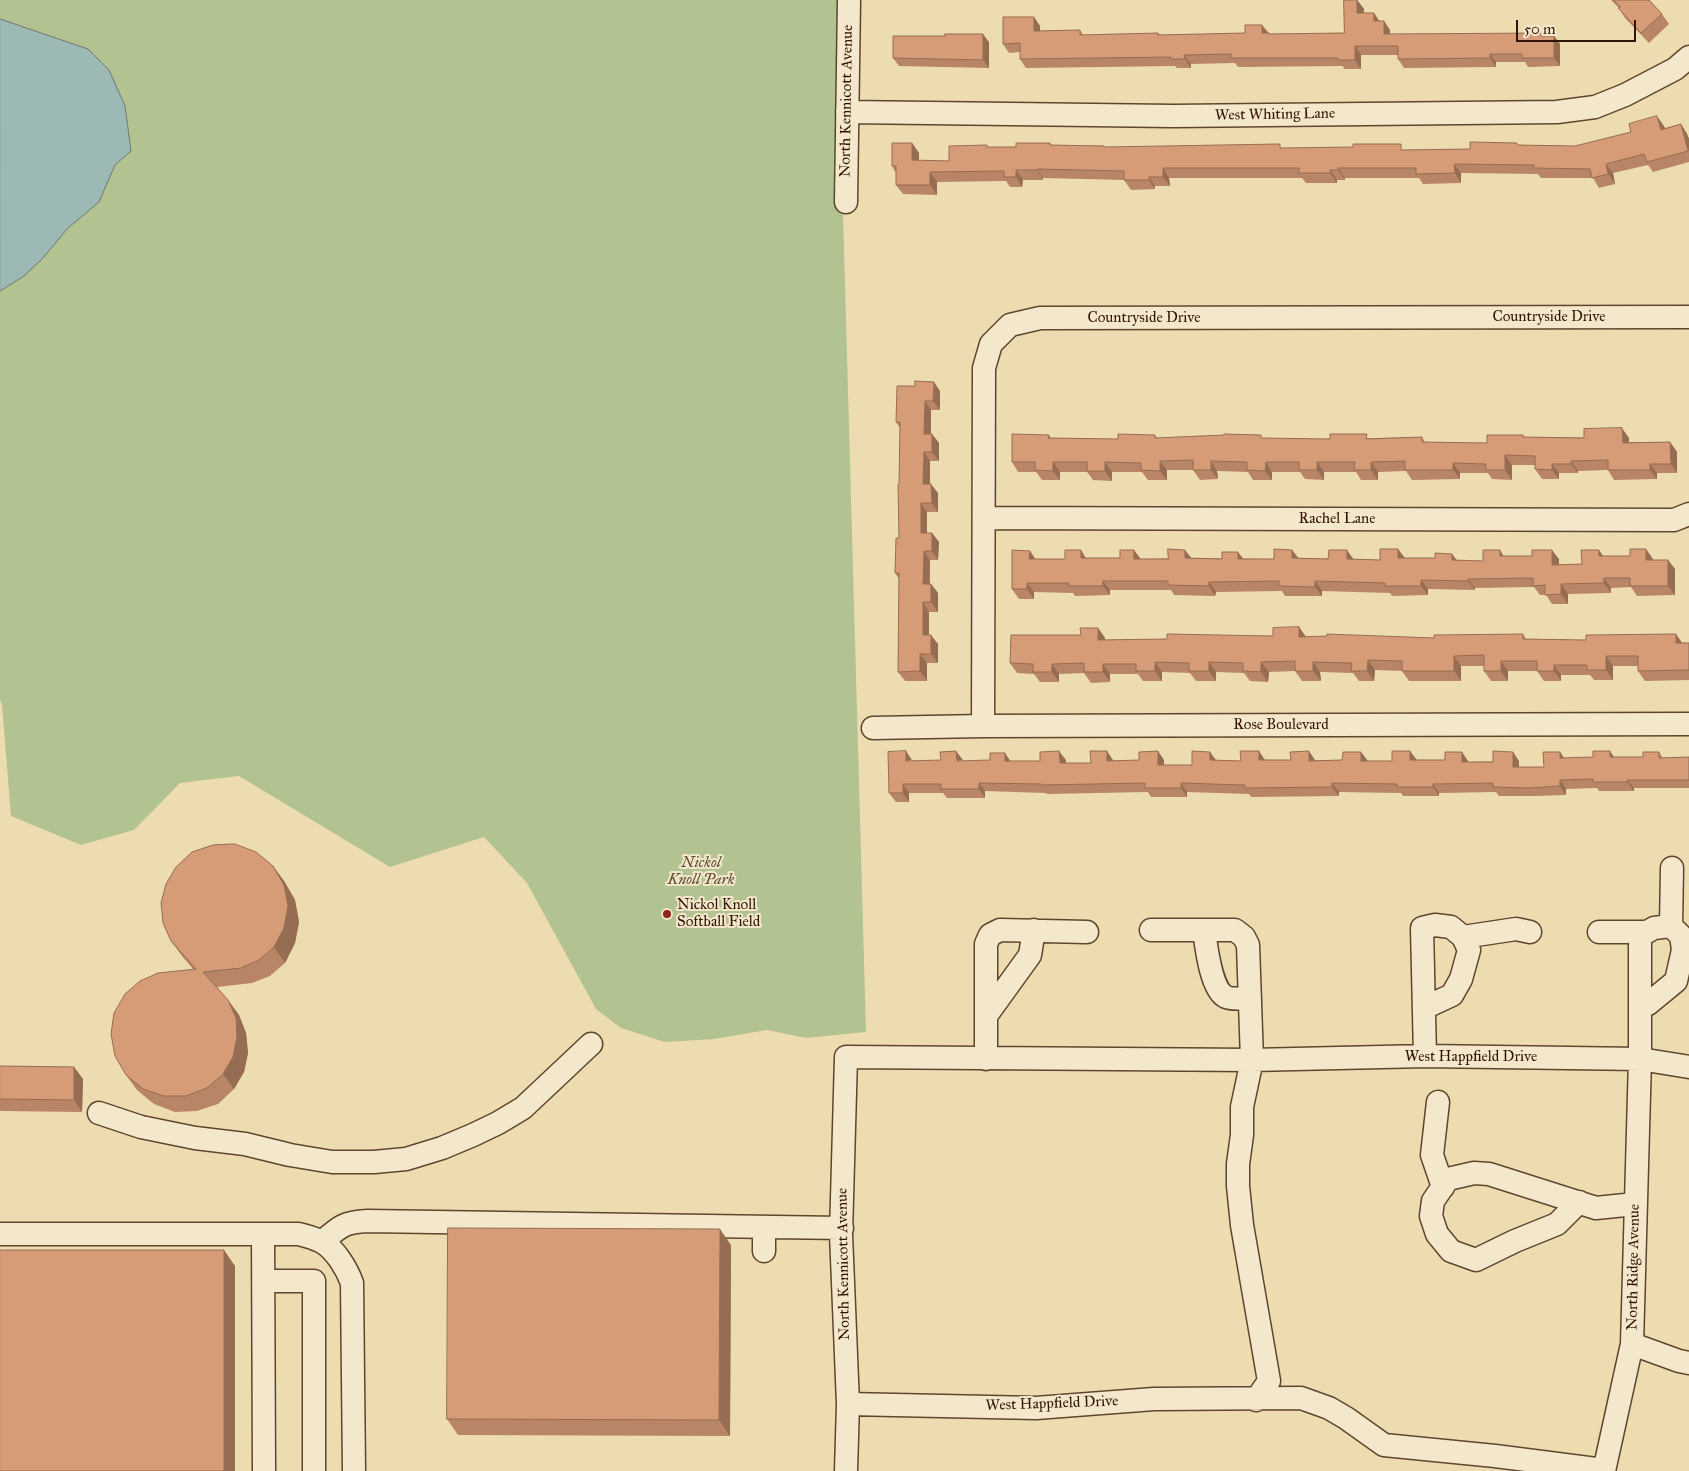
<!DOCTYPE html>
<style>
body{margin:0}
#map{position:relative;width:1689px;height:1471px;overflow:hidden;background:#eedcb1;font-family:"IM FELL Great Primer",serif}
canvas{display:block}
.scale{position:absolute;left:1516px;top:20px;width:120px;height:22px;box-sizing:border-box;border:2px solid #301303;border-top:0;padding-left:6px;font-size:15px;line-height:18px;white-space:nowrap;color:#301303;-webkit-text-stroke:4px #f4e8cc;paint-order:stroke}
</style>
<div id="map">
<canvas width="1689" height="1471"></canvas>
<div class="scale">50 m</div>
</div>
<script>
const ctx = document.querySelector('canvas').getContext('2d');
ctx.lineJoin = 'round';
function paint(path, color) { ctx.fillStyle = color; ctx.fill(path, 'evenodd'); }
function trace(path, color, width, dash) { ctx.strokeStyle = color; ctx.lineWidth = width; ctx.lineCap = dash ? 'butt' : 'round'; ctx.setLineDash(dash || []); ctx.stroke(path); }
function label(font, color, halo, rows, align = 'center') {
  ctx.font = font + ' "IM FELL Great Primer",serif'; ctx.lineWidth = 4; ctx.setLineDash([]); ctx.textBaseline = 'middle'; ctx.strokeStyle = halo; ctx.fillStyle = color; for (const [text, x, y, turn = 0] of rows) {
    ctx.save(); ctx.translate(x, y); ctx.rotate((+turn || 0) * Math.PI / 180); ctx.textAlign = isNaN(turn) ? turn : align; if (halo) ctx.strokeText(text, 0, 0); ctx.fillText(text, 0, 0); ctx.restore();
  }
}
const green = new Path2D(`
 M0,0H841L843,212L866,1032L806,1038L767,1030L714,1039L665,1042L621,1028L596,1009L527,883L484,837L390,867L239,776L180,783L134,830L81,845L11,816L2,705L0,700Z`);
const water = new Path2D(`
 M0,19L88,49L109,70L125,106L131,151L115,165L99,202L68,228L42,259L24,276L0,291Z`);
const minor = new Path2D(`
 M847,112L1173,116L1557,112L1595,107L1625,95L1675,69L1689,57
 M846,202L849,0
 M984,518L1674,520L1689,514
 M983,726L984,368L991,344L1010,325L1040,318L1689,317
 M873,728L983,726L1689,724
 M1671,926L1672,868
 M1151,930H1235L1244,937L1248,945L1252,1060L1242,1107V1135L1238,1164V1186L1242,1225L1269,1381L1256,1400
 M1204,930C1206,945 1211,990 1226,997C1233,1000 1242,998 1250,998
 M1599,932H1646
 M1463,937L1516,929L1530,932
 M1424,1008L1452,995L1461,979L1469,950L1463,937L1451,927L1435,925L1422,928L1425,1056
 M986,1016L1030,955L1034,930
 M986,1059V944L990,935L1000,930L1087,932
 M1438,1102L1432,1155L1443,1187
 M99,1113L141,1127L195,1138L245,1144L290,1155L332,1162H374L406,1159L442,1148L473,1135L498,1123L523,1108L591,1044
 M1579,1202L1557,1224L1515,1241L1476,1260L1451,1251L1437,1234L1431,1216L1433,1201L1448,1179L1474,1173L1489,1174L1596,1208L1635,1204
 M0,1234H299C306,1236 315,1238 322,1242C335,1249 347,1269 352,1283L354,1471
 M263,1234L264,1471
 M322,1242C339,1227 344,1222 367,1221L842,1228
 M764,1251V1227
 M264,1281H314V1471
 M1632,1344L1679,1361L1689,1363
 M848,1404L1036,1408L1154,1399L1301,1398L1329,1408L1346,1418L1384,1445L1495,1456L1604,1470
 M846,1471L848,1404L841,1234L846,1057L1252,1060L1425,1056L1640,1059L1689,1067
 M1604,1471L1632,1344L1640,1059V936L1654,928L1671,926L1681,936L1683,950L1676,981L1648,1004L1640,1007`);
const wall = new Path2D(`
 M1357,0L1364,9V13L1379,21L1390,30V34L1554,36L1560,44V66L1528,67L1525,62H1496V67L1404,68L1398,59V55H1361V69H1344L1343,66L1238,67L1235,63L1191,64V68H1177L1175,66L1026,68L1020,59V52L1009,53L1003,44L1034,17L1040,26V31L1080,30L1083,35L1158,33L1160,35L1245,33L1262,25L1270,34L1344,33Z
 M1611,0H1649L1662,14L1669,24L1649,43L1625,18L1619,8Z
 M989,42V68L899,66L893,58Z
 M1681,124L1687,134L1689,139V162L1653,172L1648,165L1613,173L1615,184L1599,188L1593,178H1541L1538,174L1461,173V183L1423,184L1419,178H1345V180H1337V183H1306L1302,178H1169L1170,186H1155V189L1131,190L1124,180L1043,178V180H1023L1022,187H1010L1006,181L937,182V195L903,194L896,185V173L892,166L912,143L919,153V160L949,161L988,147H1016L1050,143L1051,145L1104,146L1105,147L1283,148L1405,150L1470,149L1519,145L1575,146L1664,126L1665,128Z
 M915,386L940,391V410H931V434H932L939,443V461H930V484L938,493V512H927V533H932L939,542L938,560H930V584H931L938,593V612H929V635L938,644V663H927V681H905L898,672L899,579L895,573L899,538L900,428L896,422Z
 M1049,435L1051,438L1118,439L1155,435L1157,438L1330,439L1422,437L1425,442L1487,443L1523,435L1524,437L1629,438V442H1670L1677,452V473H1657V479L1614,480L1608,470L1578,471V473H1559V479H1542L1535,469V465H1512V480L1492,479L1488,473H1460V479L1412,480L1406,471L1378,472V480H1361L1356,472H1324V480L1305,479L1300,472H1272V480H1253L1248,472L1217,471L1218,479L1200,480L1193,470H1167V480H1148L1142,472H1112V481L1093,480L1087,472H1060V480H1042L1036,472H1018L1012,462Z
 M1398,549L1405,558H1435L1452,554L1456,560L1483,561L1504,556L1559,559V565L1582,564L1603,556L1653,559V560H1668L1675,569V595L1637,596L1631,587L1611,588V593L1568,594V604H1552L1546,595H1540L1534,587L1475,588V590L1428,589V595L1392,596L1390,593L1322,591V596H1285L1282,591L1216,592L1215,596L1174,595L1171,590H1110V595L1075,596L1073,593L1034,592V599H1019L1012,589L1030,551L1035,559H1065L1120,558L1134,550L1141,559L1192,558L1274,559L1292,550L1298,558L1380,560Z
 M1299,627L1306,637L1434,638L1523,634L1526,639L1689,643V680L1645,681L1638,671V666H1613V680H1594L1590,675H1561V681H1544L1537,671H1508V681H1491L1484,671V666H1461V681H1409L1402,671L1375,670L1374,681H1359L1353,673L1320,672L1321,681H1302L1295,671L1269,672L1268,682L1250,681L1244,673L1216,672V681H1196L1190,673L1162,672V681H1143L1138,674H1110V682L1091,683L1084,673L1059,674V682H1040L1034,674L1017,673L1010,663L1098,628L1105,638V640L1167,639L1273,636Z
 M1410,751L1416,760H1445L1462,752L1468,762L1519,761V767H1544L1560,752L1564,758L1643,757L1659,752L1663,758L1689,757V788H1634V791H1599L1597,788L1566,789V795L1536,796H1499L1496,792L1439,793V796H1403L1401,793L1339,792V796L1251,797L1249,794L1187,792V797H1151L1148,792L1047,794L1046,793L985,791V798H947L943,793H909V802H896L889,793L912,761H1040L1066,760V763H1091L1113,760V761L1164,760V765H1192L1210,752L1216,760L1241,761L1265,760H1342L1361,752L1367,761H1392Z
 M273,866L284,881L295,900L299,922L295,943L285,963L270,976L252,983L217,987L239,1015L246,1033L248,1053L244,1072L234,1089L218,1104L197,1111L175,1112L154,1104L137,1090L126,1075L193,969L182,956L171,941Z
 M0,1066L74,1067L83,1079L82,1112L0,1111Z
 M731,1245L730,1436L458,1435L447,1419Z`);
const shadedWall = new Path2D(`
 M1357,0L1364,9V22L1357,13Z
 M1374,13L1380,22L1374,21Z
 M1034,17L1040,26V39L1034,31Z
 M1384,21L1390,30V43L1384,34Z
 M1262,25L1268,34L1262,33Z
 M983,34L989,42V68L983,60Z
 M1554,36L1560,44V66L1554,58Z
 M1355,46L1361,55V69L1355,60Z
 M1490,54L1496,62V67L1490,58Z
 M1184,55L1191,64V68L1185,59Z
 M1657,116L1664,126L1668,139L1661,130Z
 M1681,124L1687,134L1689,139V152Z
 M912,143L919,153V170L912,160Z
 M1454,164L1461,173V183L1455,173Z
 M1606,164L1613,173L1615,184L1608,174Z
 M1163,168L1169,178L1170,186L1163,177Z
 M1338,168L1345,178V180L1338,170Z
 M1037,169L1043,178V180L1037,170Z
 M1016,170L1023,180L1022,187L1016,177Z
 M1330,170L1337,180V183L1330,173Z
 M930,172L937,182V195L930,185Z
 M1149,177L1155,186V189L1149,180Z
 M934,382L940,391V410L933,401Z
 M925,401L931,410V443L924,434Z
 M1622,428L1629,438V452L1623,443Z
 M932,434L939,443V461L932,452Z
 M1670,442L1677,452V473L1671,464Z
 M924,452L930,461V493L923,484Z
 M1505,455L1512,465V480L1505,470Z
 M1160,461L1167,470V480L1160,471Z
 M1211,461L1217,471L1218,479L1211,470Z
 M1571,461L1578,471V473L1571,464Z
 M1053,462L1060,472V480L1053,471Z
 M1105,462L1112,472V481L1105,471Z
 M1266,462L1272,472V480L1265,471Z
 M1317,462L1324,472V480L1317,470Z
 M1371,462L1378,472V480L1371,470Z
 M1453,463L1460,473V479L1453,470Z
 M1552,464L1559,473V479L1552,470Z
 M1650,464L1657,473V479L1650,470Z
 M931,484L938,493V512L932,503Z
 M921,503L927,512V542L921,533Z
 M932,533L939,542L938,560L932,551Z
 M1398,549L1405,559L1398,558Z
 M1646,549L1653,559V569L1646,560Z
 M1081,550L1087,560L1081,558Z
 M1134,550L1141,560L1134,559Z
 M1185,550L1192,559L1185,558Z
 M1292,550L1299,559L1292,558Z
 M1347,550L1354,560L1347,559Z
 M1500,550L1506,560L1500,556Z
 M1552,550L1559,559V575L1552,565Z
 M1599,550L1606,560L1599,556Z
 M924,551L930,560L929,593L923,584Z
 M1030,551L1036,560L1029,559Z
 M1238,552L1245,561L1238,559Z
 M1452,554L1459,563L1452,560Z
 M1668,560L1675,569V595L1668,586Z
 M1604,578L1611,588V593L1604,583Z
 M1468,579L1475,588V590L1468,581Z
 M1421,580L1428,589V595L1421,586Z
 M1103,581L1110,590V595L1103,586Z
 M1315,581L1322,591V596L1315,587Z
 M1209,582L1216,592L1215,596L1209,586Z
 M1027,583L1034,592V599L1027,589Z
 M931,584L938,593V612L931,602Z
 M1561,584L1568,594V604L1561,594Z
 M923,602L929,612V644L923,635Z
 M1299,627L1306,637H1299Z
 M1098,628L1105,638V650L1098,640Z
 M1676,634L1683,644L1676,643Z
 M931,635L938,644V663L931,654Z
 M920,654L927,663V681L920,671Z
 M1454,656L1461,666V681L1454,671Z
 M1606,656L1613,666V680L1606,670Z
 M1368,660L1375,670L1374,681L1367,671Z
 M1501,661L1508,671V681L1501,671Z
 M1155,662L1162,672V681L1155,671Z
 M1209,662L1216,672V681L1209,671Z
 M1261,662L1269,672L1268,682L1261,672Z
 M1313,662L1320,672L1321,681L1313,671Z
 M1052,664L1059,674V682L1052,672Z
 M1103,664L1110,674V682L1103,672Z
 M1554,665L1561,675V681L1554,671Z
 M906,751L912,760L906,761Z
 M956,751L963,760L957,761Z
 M1059,751L1066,760V772L1060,763Z
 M1107,751L1113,760V770L1107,761Z
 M1158,751L1164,760V774L1158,765Z
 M1259,751L1265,760H1259Z
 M1309,751L1315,760L1309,761Z
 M1410,751L1417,760H1410Z
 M1610,751L1616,760L1610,757Z
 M1210,752L1216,761L1210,760Z
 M1361,752L1368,761H1361Z
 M1462,752L1468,761V771L1462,762Z
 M1513,752L1519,761V776L1513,767Z
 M1560,752L1566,761L1560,758Z
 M1005,753L1011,762L1005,761Z
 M1560,780L1566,789V795L1560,786Z
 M1627,780L1634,788V791L1627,782Z
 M979,783L985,791V798L979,789Z
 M1181,783L1187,792V797L1181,788Z
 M1332,783L1339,792V796L1332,787Z
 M903,784L909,793V802L903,793Z
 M1433,784L1439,793V796L1433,787Z
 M273,866L284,881L295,900L299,922L295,943L285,963L274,947Z
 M228,1000L239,1015L246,1033L248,1053L244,1072L234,1089L223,1074Z
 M74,1067L83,1079L82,1112L74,1100Z
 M720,1229L731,1245L730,1436L719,1420Z
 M224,1250L235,1266V1471H224Z`);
const building = new Path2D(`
 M1344,0H1357V13H1374V21H1384V34L1541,33V36H1554V58H1522V54H1490V58L1398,59V46H1355V60H1338V58H1231V54L1184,55L1185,59H1171V57L1020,59V43L1003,44V17H1034V31L1080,30V35L1158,33V35L1245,33V25H1262V33H1269V34L1344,33Z
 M1614,0H1649L1662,14L1641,33L1618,8L1620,7Z
 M945,34H983V60L893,58V36H945Z
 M1657,116L1661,130L1681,124L1688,151L1647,162L1644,154L1606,164L1608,174L1592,178L1590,169L1534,168V165L1454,164L1455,173L1416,174V168H1338V170H1330V173H1299V168H1163V177H1149V180H1124V171L1037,169V170H1016V177H1004V171L930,172V185H896V166H892V143H912V160L949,161V146L987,145V147H1016V143H1050V145L1104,146V147L1280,144V148L1353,147V144H1401V150L1470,149V142L1517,143V145L1575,146L1631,132L1629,124Z
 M915,381L934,382L933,401H925L924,434H932V452H924L923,484H931L932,503H921V533H932V551H924L923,584H931V602H923V635H931V654H920V671L898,672L899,573H895L896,538H899L898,484H899L900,422H896L897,386H915Z
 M1622,428L1623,443L1670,442L1671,464H1650V470H1608V460L1571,461V464H1552V470L1535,469V456L1505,455V470H1486V464L1453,463V470H1405V461L1371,462V470H1354L1355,462H1317V470H1299V462H1266L1265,471L1247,470V462L1211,461V470H1193V460L1160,461V471L1141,470V463L1105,462V471H1087V462H1053V471L1035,470V462H1012V434L1049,435L1048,438L1118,439V434L1155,435V438L1224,435V434L1261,435V438L1330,439V434H1367L1366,439L1422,437V442L1487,443V435H1523V437L1584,438V429Z
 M1168,549L1185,550V558L1222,559V552H1238V559H1274V549L1292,550V558L1328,559L1329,550H1347V559L1380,560V549H1398V558H1435V553L1452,554V560L1483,561V550H1500V556H1532V550H1552V565L1582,564L1581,550H1599V556H1630V549H1646V560H1668V586H1630V578H1604V583L1561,584V594L1545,595V585L1533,586V578L1468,579V581L1421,580V586H1385V583L1315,581V587L1279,586V581L1209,582V586L1168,585V581H1103V586H1069V583H1027V589H1012V550L1030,551L1029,559H1065V550H1081V558H1120V550H1134V559H1168Z
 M1299,627V637L1327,636V634L1434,638V635L1523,634V639L1586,640V635L1676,634V643H1689V670L1638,671V656H1606V670H1587V665H1554V671H1537V661H1501V671H1484V655L1454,656V671H1402V661L1368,660L1367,671H1351L1352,663L1313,662V671H1295V661L1261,662V672L1243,671V663L1209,662V671H1189V663L1155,662V671H1136V664H1103V672H1084V663L1052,664V672H1033V664L1010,663L1011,635H1081L1080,628H1098V640L1167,639V634L1273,636V628Z
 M906,751V761L941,760L940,752L956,751L957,761L990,760V753H1005V761H1040V752L1059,751L1060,763H1091L1090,751H1107V761L1139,760V752L1158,751V765H1192V751L1210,752V760L1241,761L1240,751H1259V760H1291L1290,752L1309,751V761L1342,760L1343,752H1361V761H1392V751H1410V760H1445V752H1462V762H1493V751L1513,752V767H1544L1543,752H1560V758L1593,757V751H1610V757H1643V752H1659V758L1689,757V780H1627V782H1593V779L1560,780V786L1529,788L1493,787V783L1433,784V787H1397V784L1332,783V787L1245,788V785L1181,783V788H1145V783L1041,785V784L979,783V789H941V784H903V793H889L888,752Z
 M235,844L256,852L273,866L284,885L288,906L284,928L274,947L259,960L241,968L203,972L228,1000L236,1018L237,1037L233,1057L223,1074L207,1088L186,1096H164L143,1089L126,1075L115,1056L111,1034L114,1013L125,994L140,981L158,973L196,969L171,941L163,923L161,903L166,884L176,867L192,852L213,845Z
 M0,1066L74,1067V1100L0,1099Z
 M448,1228L720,1229L719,1420L447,1419Z
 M0,1250H224V1471H0Z`);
const markers = [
 [667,914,5,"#8f2418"]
];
const streetNames = [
 ["North Kennicott Avenue",847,101,-89],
 ["West Whiting Lane",1275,115,-1],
 ["Countryside Drive",1549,317],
 ["Countryside Drive",1144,318],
 ["Rachel Lane",1337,519],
 ["Rose Boulevard",1281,725],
 ["West Happfield Drive",1471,1057],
 ["North Kennicott Avenue",844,1264,-91],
 ["North Ridge Avenue",1634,1267,-89],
 ["West Happfield Drive",1052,1404,-2]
];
const parkNames = [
 ["Nickol",701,863],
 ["Knoll Park",701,880]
];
const poiNames = [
 ["Nickol Knoll",677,905],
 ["Softball Field",677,922]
];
paint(green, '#b2c291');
paint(water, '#9db9b6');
trace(water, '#71776e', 1);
trace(minor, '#60452e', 25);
trace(minor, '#f4e8cc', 22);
paint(wall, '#b88666');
paint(shadedWall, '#966d53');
paint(building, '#d69c77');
trace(building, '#966d53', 1);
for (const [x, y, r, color] of markers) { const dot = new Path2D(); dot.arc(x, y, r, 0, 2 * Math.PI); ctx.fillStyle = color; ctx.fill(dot); trace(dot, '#f4e8cc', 2); }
label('15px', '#301303', '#f4e8cc', streetNames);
label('italic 15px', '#57482e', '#f4e8cc', parkNames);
label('15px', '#301303', '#f4e8cc', poiNames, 'left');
</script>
